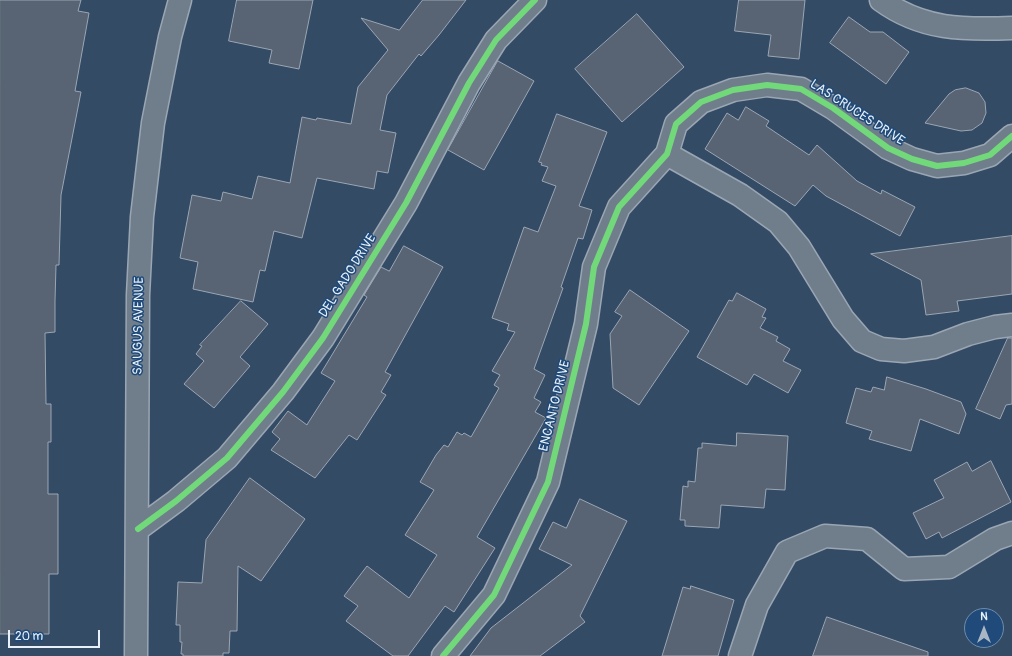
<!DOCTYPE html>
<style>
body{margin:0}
#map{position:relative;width:1012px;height:656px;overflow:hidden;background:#344b65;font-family:Pangolin,sans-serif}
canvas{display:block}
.north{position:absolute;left:964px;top:608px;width:40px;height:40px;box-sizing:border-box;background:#1f4a7a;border:1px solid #6f8dac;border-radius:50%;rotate:0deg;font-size:11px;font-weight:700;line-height:16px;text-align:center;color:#e8f1f8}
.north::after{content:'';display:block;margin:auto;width:14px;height:18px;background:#a9b7c5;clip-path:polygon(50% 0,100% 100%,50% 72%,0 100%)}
.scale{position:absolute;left:8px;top:630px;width:92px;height:18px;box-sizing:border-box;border:2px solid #e8f1f8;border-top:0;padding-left:5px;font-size:12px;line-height:14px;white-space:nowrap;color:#e8f1f8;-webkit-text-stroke:3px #1f4a7a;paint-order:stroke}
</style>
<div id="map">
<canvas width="1012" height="656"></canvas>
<div class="north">N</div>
<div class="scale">20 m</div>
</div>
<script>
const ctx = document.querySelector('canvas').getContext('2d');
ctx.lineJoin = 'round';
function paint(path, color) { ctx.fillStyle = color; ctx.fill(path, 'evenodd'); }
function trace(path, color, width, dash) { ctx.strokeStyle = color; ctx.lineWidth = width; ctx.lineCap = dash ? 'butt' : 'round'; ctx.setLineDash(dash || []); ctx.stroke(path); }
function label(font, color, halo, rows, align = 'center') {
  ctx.font = font + ' Pangolin,sans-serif'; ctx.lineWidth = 3; ctx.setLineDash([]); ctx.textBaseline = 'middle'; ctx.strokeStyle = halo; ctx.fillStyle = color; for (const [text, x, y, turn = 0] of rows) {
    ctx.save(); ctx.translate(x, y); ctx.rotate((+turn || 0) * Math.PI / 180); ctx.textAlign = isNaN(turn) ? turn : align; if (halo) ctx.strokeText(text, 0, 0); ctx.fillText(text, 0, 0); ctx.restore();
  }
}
const building = new Path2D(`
 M0,0H81L78,11L89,13L75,91L81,92L61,195L59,265H56L55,301V332L45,333L46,404H51V442H48V494H58V574H49V634H0Z
 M237,0H313L299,69L269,63L272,50L229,41Z
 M423,0H466L439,35L421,56L419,54L387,95L380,130L396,133L388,173L377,171L374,189L317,178L302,238L274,231L265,271L260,270L253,302L193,289L198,262L180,258L192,195L221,201L223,192L252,199L258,176L290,183L302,117L316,120L317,118L351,124L358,87L388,50L361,18L399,30Z
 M739,0H805L799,59L768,56L771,35L735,31Z
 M637,14L684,67L622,122L575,69Z
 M849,17L870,32H883L909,52L886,84L830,43Z
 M498,61L534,81L484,170L448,150Z
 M966,88L979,93L985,102L986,113L982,123L972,130L961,131L925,123L949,94L955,90Z
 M746,107L769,121L766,126L809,155L817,145L857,181L881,194L882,190L915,207L900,236L826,196L813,185L795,206L705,149L727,113L738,120Z
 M557,114L607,132L579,206L592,210L583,239L578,238L561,287L563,288L534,369L545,375L534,398L541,402L535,412L546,418L477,537L495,548L454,612L445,606L408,656H393L346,621L358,606L344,596L367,566L409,598L437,555L405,535L434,490L420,482L436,455L444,445L448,447L457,432L462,435L464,433L471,437L499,388L494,385L500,375L492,371L515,332L507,330L509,324L492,318L524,227L538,232L556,186L542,181L548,167L541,165L542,163L539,162Z
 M1012,236V294L957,301L959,311L926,315L921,280L871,254Z
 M404,246L443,267L385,372L391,375L381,392L386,395L357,440L349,435L315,478L271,450L280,439L272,432L288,411L307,425L308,423L335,381L321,373L367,297L364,295L381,267L389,271Z
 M630,290L689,331L639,405L613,388L610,334L622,316L615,312Z
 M737,293L766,309L762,317L766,318L760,328L778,337L776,341L790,349L783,361L801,370L788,393L754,374L747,385L697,357L729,300L732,301Z
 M241,301L268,324L240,357L250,366L214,408L184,384L204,361L196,354L202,346L200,345Z
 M1008,338H1012V404L1006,405L1000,419L976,409Z
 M887,377L926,389L961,402L966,414L959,434L920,419L911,451L869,439L872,431L846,423L856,388L871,392L873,387L884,390Z
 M737,433L788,436L785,490L766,489L764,508L721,505L719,528L685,526V520H680L683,486L688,487V481L695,482L698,448H702V443L736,446Z
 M991,461L1011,502L942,538L939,532L926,539L913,513L944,498L934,480L967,462L972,471Z
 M250,478L305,519L261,581L238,566L237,631H230L229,653H223V656H183V654H181L182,642H180V625H176L178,582L202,583L206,540Z
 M580,499L627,521L580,616L585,622L540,656H470L491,628L572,565L539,549L553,522L566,528Z
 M691,586L734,600L718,656H662L683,587L690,589Z
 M827,617L928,652V656H813Z`);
const minor = new Path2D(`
 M881,0C922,30 964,30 1012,28
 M667,154L740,195L778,222L799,247L843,319L862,341L881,349L904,351L934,347L968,334L995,327L1012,325
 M138,529L176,501L227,458L283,392L323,338L406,203L469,83L496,40L535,0
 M136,656L138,295L142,217L153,123L170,37L180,0
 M443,656L494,595L548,482L586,324L594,267L619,207L667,154L676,124L701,102L733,90L767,85L801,89L833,108L888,148L912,159L937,166L964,163L990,155L1012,136
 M740,656L757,605L787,552L825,536L867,539L904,569L949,567L995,539L1012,533`);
const cycleway = new Path2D(`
 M138,529L176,501L227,458L283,392L323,338L406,203L469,83L496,40L535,0
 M443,656L494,595L548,482L586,324L594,267L619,207L667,154L676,124L701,102L733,90L767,85L801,89L833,108L888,148L912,159L937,166L964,163L990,155L1012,136`);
const streetNames = [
 ["LAS CRUCES DRIVE",857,113,33],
 ["DEL GADO DRIVE",348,276,-58],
 ["SAUGUS AVENUE",139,326,-89],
 ["ENCANTO DRIVE",555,406,-76]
];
paint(building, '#586473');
trace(building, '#9aa6b3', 1);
trace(minor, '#9aa6b3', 25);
trace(minor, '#707e8c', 22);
trace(cycleway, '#71d979', 6);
label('13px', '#e8f1f8', '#1f4a7a', streetNames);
</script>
